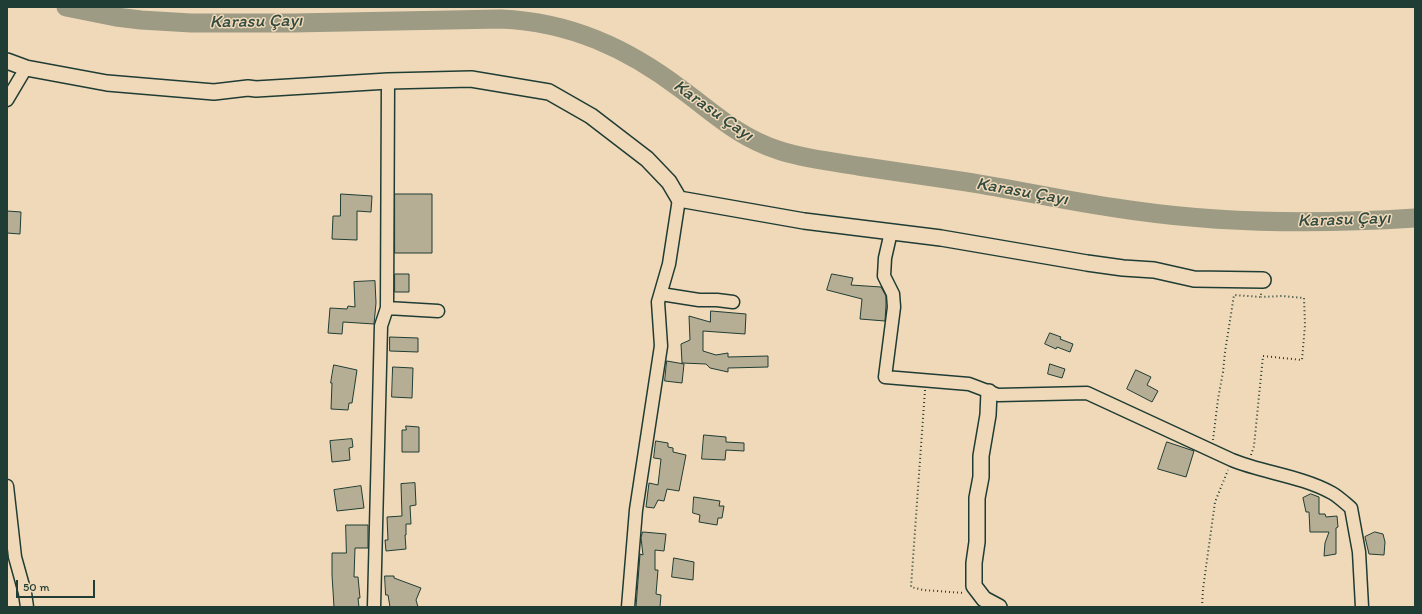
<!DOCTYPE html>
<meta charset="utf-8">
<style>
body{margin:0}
#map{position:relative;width:1422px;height:614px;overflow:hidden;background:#f0d9b9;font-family:Itim,sans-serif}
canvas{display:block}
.frame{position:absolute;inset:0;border:8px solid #1f3d34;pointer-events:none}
.scale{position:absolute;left:16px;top:580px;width:79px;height:18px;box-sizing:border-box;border:2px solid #1f3d34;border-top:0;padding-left:5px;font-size:12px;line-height:14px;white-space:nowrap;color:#1f3d34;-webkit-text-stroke:3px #f0d9b9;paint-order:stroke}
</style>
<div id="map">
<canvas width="1422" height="614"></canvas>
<div class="frame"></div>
<div class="scale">50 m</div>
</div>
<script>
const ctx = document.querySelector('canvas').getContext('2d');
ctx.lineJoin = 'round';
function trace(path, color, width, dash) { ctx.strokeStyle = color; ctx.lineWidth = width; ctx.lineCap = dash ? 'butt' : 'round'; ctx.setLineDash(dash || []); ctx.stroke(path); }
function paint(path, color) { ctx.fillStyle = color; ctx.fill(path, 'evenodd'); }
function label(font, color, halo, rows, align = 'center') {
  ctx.font = font + ' Itim,sans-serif'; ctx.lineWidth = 3; ctx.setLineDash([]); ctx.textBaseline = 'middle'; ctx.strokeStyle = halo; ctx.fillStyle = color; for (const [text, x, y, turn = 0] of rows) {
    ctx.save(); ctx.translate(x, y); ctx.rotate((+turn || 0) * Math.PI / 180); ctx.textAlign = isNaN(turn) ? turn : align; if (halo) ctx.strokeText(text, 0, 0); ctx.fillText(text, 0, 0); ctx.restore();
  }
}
const river = new Path2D(`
 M66,7L116,17L141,20L191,23H293L501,19C570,22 627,48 681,89C714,113 738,137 778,150C804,159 831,161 858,166C894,171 931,177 967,182C1024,191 1080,204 1137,211C1229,224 1322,224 1415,218`);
const building = new Path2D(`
 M341,194L372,196L371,212L357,211V240L332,239L333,216H340Z
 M395,194H432V253H395Z
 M7,211L21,212L20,234L7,233Z
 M395,274H409V292H395Z
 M832,274L853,278L851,285L881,287L886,296V305L885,321L860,319L862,299L827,290Z
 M375,281L376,303L374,324L343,322L342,334L328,333L330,308L347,309L348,306L355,307L354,282Z
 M711,311L746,314L745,334L703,331V351L716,355L728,353V357L768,356V367L728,368V372L710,368L706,364L682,363L681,344L690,340L689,316L710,322Z
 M1050,333L1061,337L1060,339L1073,344L1070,352L1057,347L1056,349L1045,344Z
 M390,337L418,338V352L390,351Z
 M667,361L684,364L682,383L665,381Z
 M1050,364L1065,369L1062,378L1048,374Z
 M334,365L357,370L352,403H349L348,410L331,409L332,383H331Z
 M393,367L413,368L412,398L392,397Z
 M1136,370L1151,377L1147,385L1158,391L1152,402L1127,389Z
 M406,426L419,427V452H402V430H406Z
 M704,435L726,437V442L744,443V451L726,450L725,460L702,459Z
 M352,439L353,447L349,448L350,460L332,462L330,441Z
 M656,441L668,443V447L673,448V452L686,455L679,491L667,489L664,501L658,500L654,508L646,507L649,483L658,485L661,459L654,458Z
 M1167,442L1194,451L1186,477L1158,469Z
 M415,483L416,505L410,506L411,524H406V535H405L406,549L386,551L385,540H388L387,517L402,516L401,484Z
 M361,486L364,508L337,511L334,490Z
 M1311,494L1319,497V514H1325L1326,517L1337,516L1338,527L1336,528V554L1324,556L1325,543L1329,532H1310L1309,512H1306L1303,498Z
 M694,497L720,501L719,506H724L722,518H718L717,525L699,522L700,515L693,513Z
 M346,525H368V548H355L354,577H358L360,598H358L359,607H334L332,575V553H346Z
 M643,532L666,534L664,551L655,550V570H658L656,594L661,595L660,607H636L640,554L643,555L641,538Z
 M1375,532L1383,534L1385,542L1384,555L1369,554L1365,537Z
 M674,558L694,562L693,580L672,577Z
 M385,576H394V578L421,588L416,600L418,607H390L388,595H386Z`);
const path = new Path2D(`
 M925,390L911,587L923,590L964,593
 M1213,440L1218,399L1223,372L1225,352L1234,295L1261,297V292
 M1251,455L1254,446L1263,356L1302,360L1305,325L1304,298L1282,296L1261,297
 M1202,607L1203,589L1215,502L1228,470`);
const minor = new Path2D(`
 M7,100L26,68
 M891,232L885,258L884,276L893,294L894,307L885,377L969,384L998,395L1087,393L1232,460C1264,473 1301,476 1332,493C1339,497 1345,503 1351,508L1359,552L1362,607
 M661,294L699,300H717L733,302
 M387,308L388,81
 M7,486L15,557L25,593L27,607
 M374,607L381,326L387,308L438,311
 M628,607L636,510L661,346L658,302L669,264L679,199`);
const tertiary = new Path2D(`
 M7,61L26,68L107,83L214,92L248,88L256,89L388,81L471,79L549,92L591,116L647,159L669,182L679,199L804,221L941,238L1087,263L1123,268L1154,270L1194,279L1263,280
 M989,392L988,415L981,456V477L977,498V542L974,563V586L984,599L999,607`);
const waterNames = [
 ["Karasu Çayı",256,22,-1],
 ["Karasu Çayı",713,111,35],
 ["Karasu Çayı",1022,192,10],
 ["Karasu Çayı",1344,220,-2]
];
trace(river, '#9d9b84', 19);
paint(building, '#b5ae94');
trace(building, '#1f3d34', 1);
trace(minor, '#1f3d34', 15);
trace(tertiary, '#1f3d34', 18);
trace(path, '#1f3d34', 2, [1, 3]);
trace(minor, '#f0d9b9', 12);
trace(tertiary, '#f0d9b9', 15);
label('italic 18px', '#324b40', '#f0d9b9', waterNames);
</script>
